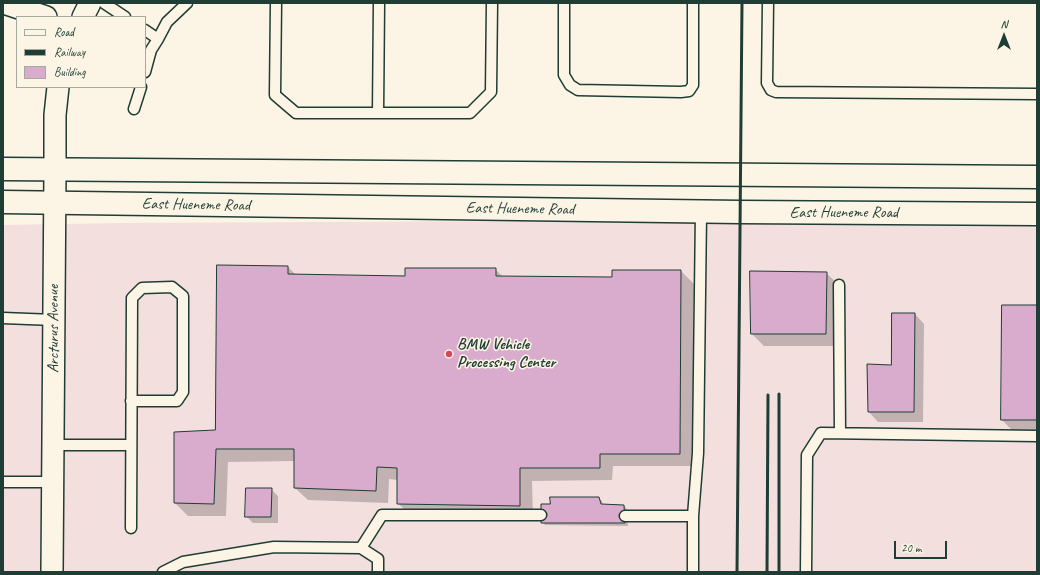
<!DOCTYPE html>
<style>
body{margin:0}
#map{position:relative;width:1040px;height:575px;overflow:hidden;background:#fcf5e5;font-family:Caveat,sans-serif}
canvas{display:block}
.frame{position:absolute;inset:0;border:4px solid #1f3d34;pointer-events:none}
.legend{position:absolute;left:16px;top:16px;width:130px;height:72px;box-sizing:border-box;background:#fcf5e5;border:1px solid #a4ab9e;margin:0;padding:5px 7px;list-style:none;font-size:12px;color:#1f3d34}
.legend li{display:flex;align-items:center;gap:8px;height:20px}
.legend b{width:20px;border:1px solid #a4ab9e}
.north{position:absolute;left:984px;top:16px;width:40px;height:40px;-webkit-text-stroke:3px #fcf5e5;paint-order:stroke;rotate:0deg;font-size:11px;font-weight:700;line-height:16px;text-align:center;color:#1f3d34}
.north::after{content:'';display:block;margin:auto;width:14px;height:18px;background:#1f3d34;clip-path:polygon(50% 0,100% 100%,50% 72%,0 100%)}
.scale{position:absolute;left:894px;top:541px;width:53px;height:18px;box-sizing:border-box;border:2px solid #1f3d34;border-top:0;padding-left:5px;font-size:12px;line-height:14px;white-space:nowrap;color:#1f3d34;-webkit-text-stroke:3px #fcf5e5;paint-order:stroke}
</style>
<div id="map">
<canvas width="1040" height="575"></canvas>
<div class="frame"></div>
<ul class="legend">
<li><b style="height:5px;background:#fcf5e5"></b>Road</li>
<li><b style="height:5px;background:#1f3d34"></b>Railway</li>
<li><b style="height:11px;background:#d9abcd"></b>Building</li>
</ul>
<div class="north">N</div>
<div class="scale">20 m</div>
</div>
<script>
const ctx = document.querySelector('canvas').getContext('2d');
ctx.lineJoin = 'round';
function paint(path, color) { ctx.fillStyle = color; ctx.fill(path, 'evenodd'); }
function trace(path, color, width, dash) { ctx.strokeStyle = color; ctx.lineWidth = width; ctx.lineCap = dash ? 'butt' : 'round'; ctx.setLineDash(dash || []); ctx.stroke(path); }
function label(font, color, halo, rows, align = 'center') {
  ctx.font = font + ' Caveat,sans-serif'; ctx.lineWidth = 3; ctx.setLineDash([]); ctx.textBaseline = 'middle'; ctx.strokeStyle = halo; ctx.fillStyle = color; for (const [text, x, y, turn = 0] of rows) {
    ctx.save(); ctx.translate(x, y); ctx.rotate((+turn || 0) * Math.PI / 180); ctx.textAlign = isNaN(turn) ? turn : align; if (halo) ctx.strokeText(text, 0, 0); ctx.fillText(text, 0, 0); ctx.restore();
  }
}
const built = new Path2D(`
 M1037,214V572H3V225L121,223L724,220Z`);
const shadow = new Path2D(`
 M288,267L296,275L406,277L495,269L503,277L613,278V271H681L694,284L693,466H613L612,480L532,481L533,518L411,516L398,503V480L389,479L388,503L308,500L295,488V461L228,462L226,516H188L175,503L216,431Z
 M826,273L839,285V346H764L752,334Z
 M1037,306V433H1015L1002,420Z
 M915,314L924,324L923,422H878L869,412L892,366Z
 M271,489L278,496V523H253L246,516Z
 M599,498L602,501L603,505L624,506L627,509L628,526L545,525L542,522Z`);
const building = new Path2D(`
 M217,265L288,266V274L405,276V268H496V276L612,277V270H681L680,454H600V468H520V506L397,504V468L377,467L376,491L294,488V449H216L214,504L174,503V432L215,430Z
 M750,271L827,272L826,334H751Z
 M1002,305H1037V420H1001Z
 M892,313H915L914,412H868L867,364L891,365Z
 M246,488H272L271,517H245Z
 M550,497H599L601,504L624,505L625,523H541V504H550Z`);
const service = new Path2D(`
 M104,3L125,17
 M276,3L275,95L296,113H470L491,92L492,3
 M564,3V75L570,85L578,90L681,92L689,91L693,85V3
 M768,3L767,83L771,90L776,92L1037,94
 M145,30L158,39L151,50L145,72
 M158,39L167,22L187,3
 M134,109L141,87
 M378,113L379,3
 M839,285L840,433
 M3,318L54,320
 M53,445H131
 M3,482H53
 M625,516H693
 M131,528L132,298L142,288L172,287L183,296V392L177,401H131
 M361,548L382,515H541
 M163,572L183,562L274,547L361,548L378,559V572
 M693,572V516L698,453L701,212
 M806,572L807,455L821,433L1037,436`);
const minor = new Path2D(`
 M4,3L46,17
 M83,17L90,3
 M52,572L55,170V115L58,87`);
const secondary = new Path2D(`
 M3,169L1037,177
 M3,202L740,212L1037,214`);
const rail = new Path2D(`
 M737,572L742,3
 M767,572L768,395
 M779,572V394`);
const markers = [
 [449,354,4,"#d1495b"]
];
const streetNames = [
 ["East Hueneme Road",196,205,1],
 ["East Hueneme Road",520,209,1],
 ["East Hueneme Road",844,213],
 ["Arcturus Avenue",54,329,-90]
];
const poiNames = [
 ["BMW Vehicle",457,345],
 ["Processing Center",457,363]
];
paint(built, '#f2dfde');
paint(shadow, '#0003');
paint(building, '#d9abcd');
trace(building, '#1f3d34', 1);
trace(service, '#1f3d34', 13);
trace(minor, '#1f3d34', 24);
trace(secondary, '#1f3d34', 25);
trace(service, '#fcf5e5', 10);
trace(minor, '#fcf5e5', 21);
trace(secondary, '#fcf5e5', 22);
trace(rail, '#1f3d34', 3);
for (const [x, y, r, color] of markers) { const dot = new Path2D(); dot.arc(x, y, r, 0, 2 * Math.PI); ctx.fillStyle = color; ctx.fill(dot); trace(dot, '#fcf5e5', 1.5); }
label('16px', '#1f3d34', '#fcf5e5', streetNames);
label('bold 16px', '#1f3d34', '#fcf5e5', poiNames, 'left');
</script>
